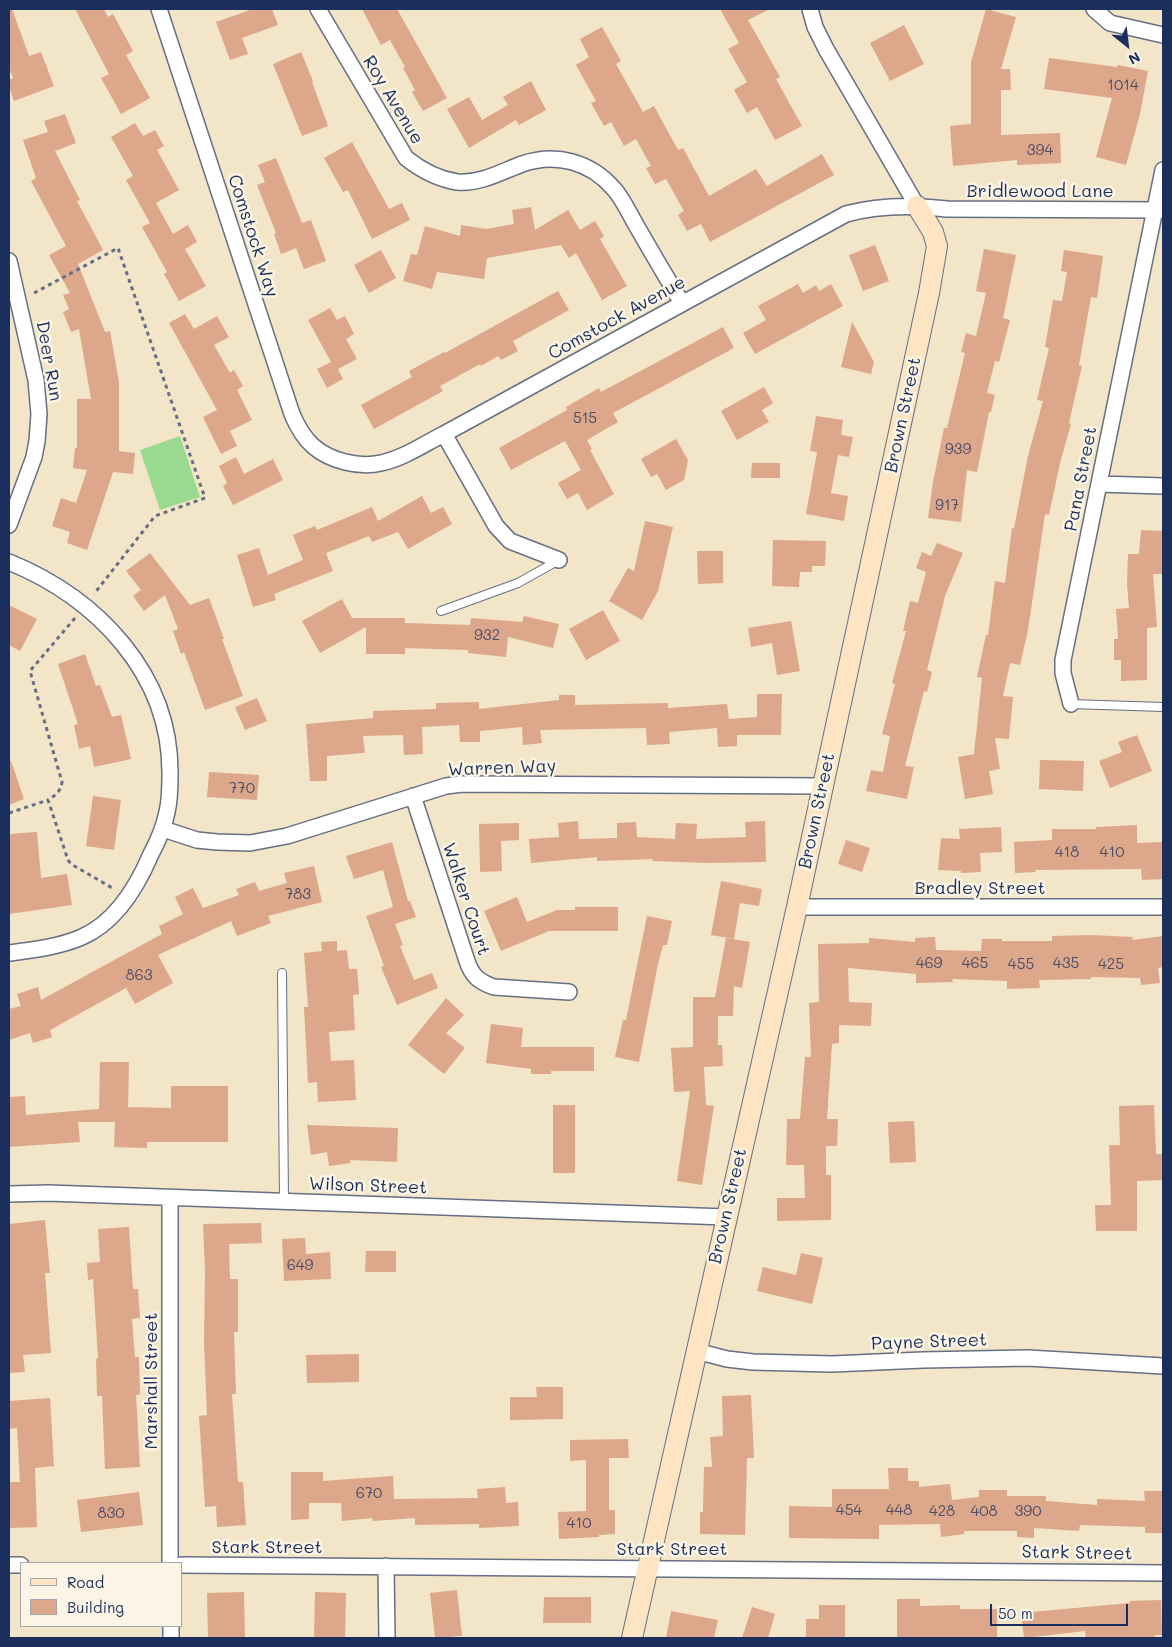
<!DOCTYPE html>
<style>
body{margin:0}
#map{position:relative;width:1172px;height:1647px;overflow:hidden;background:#f2e5c8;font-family:Mali,sans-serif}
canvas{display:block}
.frame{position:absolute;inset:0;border:10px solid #1b2f5e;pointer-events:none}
.legend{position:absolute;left:20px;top:1562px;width:162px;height:65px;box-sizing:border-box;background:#fcf5e5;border:1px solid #a2a6af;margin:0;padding:6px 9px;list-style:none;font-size:15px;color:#1b2f5e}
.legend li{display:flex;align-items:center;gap:10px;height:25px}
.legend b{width:25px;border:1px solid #a2a6af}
.north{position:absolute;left:1102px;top:20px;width:50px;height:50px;-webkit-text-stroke:4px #fcf5e5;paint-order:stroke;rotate:151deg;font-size:14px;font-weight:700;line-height:20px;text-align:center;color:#1b2f5e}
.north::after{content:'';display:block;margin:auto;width:18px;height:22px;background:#1b2f5e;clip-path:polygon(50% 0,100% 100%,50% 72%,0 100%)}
.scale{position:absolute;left:990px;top:1604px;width:138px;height:22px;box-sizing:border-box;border:2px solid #1b2f5e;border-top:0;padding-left:6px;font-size:15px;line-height:18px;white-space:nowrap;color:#1b2f5e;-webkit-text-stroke:4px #fcf5e5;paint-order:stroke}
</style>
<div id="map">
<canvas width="1172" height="1647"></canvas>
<div class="frame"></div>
<ul class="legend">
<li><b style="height:6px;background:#fde5c4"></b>Road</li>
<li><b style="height:14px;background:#dca78b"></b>Building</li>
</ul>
<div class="north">N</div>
<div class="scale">50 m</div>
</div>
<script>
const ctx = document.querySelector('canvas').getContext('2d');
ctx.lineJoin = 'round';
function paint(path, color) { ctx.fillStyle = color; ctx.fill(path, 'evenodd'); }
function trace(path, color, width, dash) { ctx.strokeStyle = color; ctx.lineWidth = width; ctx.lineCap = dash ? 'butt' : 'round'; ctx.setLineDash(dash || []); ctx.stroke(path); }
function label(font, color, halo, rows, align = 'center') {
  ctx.font = font + ' Mali,sans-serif'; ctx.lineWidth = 5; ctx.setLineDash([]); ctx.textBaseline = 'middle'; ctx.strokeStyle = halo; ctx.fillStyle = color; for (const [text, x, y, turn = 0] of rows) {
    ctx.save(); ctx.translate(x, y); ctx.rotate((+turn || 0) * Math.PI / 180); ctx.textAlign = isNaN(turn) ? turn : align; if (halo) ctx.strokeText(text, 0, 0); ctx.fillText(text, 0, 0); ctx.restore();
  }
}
const green = new Path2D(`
 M180,436L200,497L160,510L140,450Z`);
const building = new Path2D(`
 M9,9H12L29,56L41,52L54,86L14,101L9,87V80L13,78L9,67Z
 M75,9H104L108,17L113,14L133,51L126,55L150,98L121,114L101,78L109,74Z
 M253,9H272L278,25L242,38L248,54L230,60L216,22Z
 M362,9H397L447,98L423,111L412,92L415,90L403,68L405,67L390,40L381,45Z
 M720,9H770L748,20L780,77L776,79L802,126L775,140L757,107L747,113L734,90L747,82L728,49L739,43Z
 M986,9L1016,17L1001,69H1010L1011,90H1001V135L1060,133L1061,163L1017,165V160L953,166L950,126L971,124V62Z
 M904,25L924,64L890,81L870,43Z
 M602,27L621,61L616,64L643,112L654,106L678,150L683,148L709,196L756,169L767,186L822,154L834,175L710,242L701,224L687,231L678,215L684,211L666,179L655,184L646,168L651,166L636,139L624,146L611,122L604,126L591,103L596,101L576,65L589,57L580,39Z
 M301,52L313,81L312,82L328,126L302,136L273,64Z
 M1049,58L1117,67L1118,65L1148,71L1140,114L1126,165L1096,157L1112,98L1044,89Z
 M531,81L546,110L519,125L516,120L469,148L447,109L469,97L482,120L508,105L503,97Z
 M65,114L76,143L55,151L80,200L77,201L103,250L78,264L105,332L110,331L119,382V451L135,453L133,474L113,472L87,550L67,543L70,532L52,526L61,498L76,503L87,470L73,468L75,448H77V399H91L79,329L71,332L63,312L69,309L63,295L70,293L49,255L66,246L31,181L36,178L23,140L48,132L44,121Z
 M135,123L143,136L155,130L164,146L157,150L179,190L156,203L173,234L188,225L197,242L185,249L206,286L179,301L164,274L167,272L142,227L150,223L126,180L133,176L111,137Z
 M352,142L389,209L402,203L410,220L372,239L348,190L343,192L324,158Z
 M276,158L302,223L311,220L326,261L304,269L296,248L281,254L274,234L276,233L257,185L265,182L258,165Z
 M531,207L535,230L568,210L580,230L595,221L604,236L600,239L627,286L602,300L576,253L569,258L561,245L487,258L484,279L437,272L432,289L403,281L411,254L417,255L425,226L460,236L461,225L486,229L514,224L512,210Z
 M875,245L889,281L863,291L849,255Z
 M984,249L1016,255L1003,318L1010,320L999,362L995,361L987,393L995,395L991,412H989L977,472L967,470L961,522L928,518L933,482L944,428H947L965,353L961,352L966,333L976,336L986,293L976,291Z
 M381,250L396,278L369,293L354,265Z
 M1064,250L1103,256L1097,298L1091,297L1079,365L1082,366L1069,423L1071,424L1060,463L1049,515L1045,514L1028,630L1020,665L1010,663L1003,696L1013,697L1009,739L995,738L1000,769L989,771L993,794L965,799L958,757L974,754L982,678L977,677L986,635H988L995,581L1005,583L1012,528H1014L1028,456L1043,401L1037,400L1049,348L1045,347L1053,300L1062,301L1067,272L1061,271Z
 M798,284L803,293L816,285L819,291L831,284L843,306L755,354L743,333L766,320L758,306Z
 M558,291L569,310L513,341L518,351L501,360L498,356L481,366L480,364L440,386L443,391L374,429L361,405L412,377L409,371L444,352L445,353Z
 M330,308L337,320L345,316L354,334L346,339L357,359L338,369L343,379L327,388L317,369L331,362L308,320Z
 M185,314L194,329L217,316L229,337L214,345L230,373L234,370L243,386L237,390L252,420L230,431L237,446L221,454L203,417L217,410L169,323Z
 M852,322L874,362L871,374L841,367Z
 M723,327L734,348L613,413L618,422L587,440L592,449L590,450L614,494L587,510L578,493L567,499L558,483L581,470L565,441L511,470L499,448L567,410L566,407L599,388L601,392Z
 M764,387L773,403L762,410L769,422L737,440L721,411Z
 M816,416L843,420L841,435L853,437L849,457L838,455L831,493L848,496L844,521L806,514L817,452L810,451Z
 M676,439L688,460L684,480L666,490L657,474L651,477L641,459Z
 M236,457L244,474L273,459L283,480L233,505L223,486L227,483L219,466Z
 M752,463H780V478H751Z
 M422,496L431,513L443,507L452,524L408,549L398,532L372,542L369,536L326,553L333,571L274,594L276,600L253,607L237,555L259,548L268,575L303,560L293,535L315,526L317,530L372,507L378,521Z
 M645,521L673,527L658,591L642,620L609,601L628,568L634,571Z
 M1141,530L1163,531V574H1153L1157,627L1147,628V680L1121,681V660H1114V639H1118L1116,609L1129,608L1127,584L1128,554H1139Z
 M773,540L826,541L825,566H812V572H800L799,587L772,586Z
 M937,543L963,553L945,596L927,670L932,672L927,692L924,691L905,766L914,767L907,799L866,791L871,770L883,772L890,736L882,734L895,684L892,683L906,631H903L910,601L918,603L926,572L916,568L922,552L931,556Z
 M697,551H723V583L698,584Z
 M150,553L190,605L209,598L224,639H222L243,696L205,710L184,652L181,654L173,631L178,629L165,595L144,611L133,596L141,590L126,571Z
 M342,599L352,618H405V623L470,625L471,618L522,622L524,616L559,624L553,648L508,637L506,657L468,653V650L405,648V654H366V627L320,653L302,621Z
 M9,605L37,619L20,651L9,645Z
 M603,610L620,641L586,660L569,629Z
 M791,621L800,671L777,675L772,643L751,647L748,628Z
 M85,654L96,686L100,685L112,717L121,715L131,759L94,767L90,746L79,749L74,725L78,724L58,664Z
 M757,694H782L781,735H737V746L718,747L717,728L669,732L670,744L647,745L646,728L540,730L542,743L523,745L522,727L480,731V742H460L459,725L422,727L423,754L404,755L403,735L363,736L365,753L327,756V781H310L306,724L373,718V711L436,709V703L479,702V709L559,700V695H575V705L668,703V708L727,704L729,719L757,717Z
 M257,698L267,721L245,730L235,707Z
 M1137,735L1152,771L1110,788L1099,761L1122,752L1118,742Z
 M1040,760L1084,761L1083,791L1039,789Z
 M9,761H11L24,799L9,805Z
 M209,772L259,775L257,800L207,797Z
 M93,796L121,800L114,850L86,846Z
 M578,821L579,839L617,838V823L636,822L637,837L675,839L676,823L697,824L696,839L746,837L745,822L765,821L766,862L708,863L652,861L653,859L597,861V857L531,863L529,839L559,837L558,823Z
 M519,823V840L501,841L502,871L480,872L479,824Z
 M1137,825V843L1163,842V879L1142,880L1141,869L1035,870L1036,872L1015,873L1014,842L1052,840V829H1096V827Z
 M1001,827L1002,852L980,853L981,872L961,873V871L938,870L941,838L960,839L959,829Z
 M37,832L41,878L67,874L72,905L9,914V851H10L9,834Z
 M846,840L870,848L862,872L838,864Z
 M392,842L408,901H410L416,917L395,924L403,945L400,946L414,980L432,973L438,988L397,1005L381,967L384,966L366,916L393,907L383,870L354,879L346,856Z
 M314,866L322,902L268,916L271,923L237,936L231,921L158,955L173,983L135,1004L126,988L50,1030L52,1037L33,1043L30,1033L9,1040V1009L21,1006L17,994L38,987L41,1000L162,934L159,926L183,914L175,897L193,888L203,908L239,895L236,889L255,882L259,891L287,883L284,873Z
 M721,881L762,889L759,906L740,903L734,939L711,935Z
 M517,897L527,922L557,910H575V907H618V931H549L501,951L484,911Z
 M647,916L672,921L667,945H663L658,964L639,1062L615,1057L623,1020H626Z
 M1091,935L1133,937L1132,940L1163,936V967L1158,968L1160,983L1141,985L1140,978L1091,977V979L1039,980L1040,988L1007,989V981L952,979L953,982L916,983V974L848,968L849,1002L872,1003L871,1026L839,1025V1043L832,1044L827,1119H838L837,1146H826V1175H831V1220L777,1221V1198H805L804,1165H786L787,1119H800L805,1057H811L809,1003L819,1002L818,944L869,943V938L915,942V938L935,937L936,950L981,951L982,939H1002V941H1052V936Z
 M726,938L750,942L742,988L734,986L733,1016H718V1045H722L723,1066L704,1067L706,1105L714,1106L702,1185L677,1181L690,1091L674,1092L671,1048L693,1047V997H715Z
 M337,941V951L347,950L349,969H357L359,994L353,995L355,1030L329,1032L331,1061L354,1060L356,1100L318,1102L317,1082L308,1083L304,1007H308L304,953L322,951L321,942Z
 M446,998L464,1015L446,1033L465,1048L444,1074L408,1045Z
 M491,1024L523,1028L521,1047H594V1071H551V1074H531V1069L486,1063Z
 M100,1062H129L128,1107L171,1108V1086H228V1142H147V1148L114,1147L115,1122H78L80,1142L9,1147V1097L25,1096L26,1115L99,1109Z
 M553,1105H575V1173H553Z
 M1154,1105L1156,1154H1163V1180L1137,1181V1231H1096L1095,1205H1111L1109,1145H1120L1119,1106Z
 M914,1121L916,1162L890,1163L888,1122Z
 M307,1125L398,1128L397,1162L350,1160L351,1163L329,1166L327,1152L311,1155Z
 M45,1220L50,1273H45L51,1353L23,1355L25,1372L9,1373V1224Z
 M261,1223L262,1243L229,1244L230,1279H238V1332H234L236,1394H232L238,1482H243L246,1525L217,1527L216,1506L205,1507L199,1416L207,1415L204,1343L205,1270L203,1224Z
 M129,1227L133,1289H138L140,1318L132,1319L135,1357H139L140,1394L136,1395L140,1467L105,1469L102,1396H97L96,1359L98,1358L93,1279L88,1280L87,1263L100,1262L98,1229Z
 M305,1238L306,1254L330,1252L331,1279L284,1281L282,1239Z
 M366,1251H396V1272H365Z
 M801,1253L823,1258L812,1304L757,1291L763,1267L796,1275Z
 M359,1354V1382L307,1383L306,1355Z
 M536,1387H563V1419L510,1420V1397H537Z
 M751,1395L754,1458H747L745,1535L700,1534V1512H703L704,1467H712L710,1437L723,1436L722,1396Z
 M50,1398L54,1466L35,1468L37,1527L9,1528V1482H20L17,1428L9,1429V1401Z
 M628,1439L629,1458H609V1510H615V1534L599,1535V1537L559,1539L558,1512L586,1511V1460L570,1461V1440Z
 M888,1468H908V1481H919V1487L950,1484L952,1500L979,1497V1490H1007V1496H1046V1501L1097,1505V1499L1145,1501L1144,1491H1163V1533H1145V1527L1080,1525L1079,1531L1034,1528V1538L1017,1537V1531H964V1534L941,1537L940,1524L879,1525V1539L789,1538V1506L832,1507V1489H889Z
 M291,1472H323V1481L393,1476L394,1499L478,1498L477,1489L505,1487L506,1503L518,1502L519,1526L479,1528V1524L415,1525V1518L373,1521L372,1518L342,1521L341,1503H309V1519L291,1520Z
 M139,1492L143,1525L81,1532L77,1500Z
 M457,1590L462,1636L435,1638L430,1593Z
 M244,1592L245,1638H208L207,1593Z
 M315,1592L346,1593L345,1638H314Z
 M544,1597H591V1623H543Z
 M897,1599H920V1606L960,1605V1609H997V1638H897Z
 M1161,1600L1162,1635H1155V1638H1086L1085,1631L1024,1638L1021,1613L1130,1603V1601Z
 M819,1605H845V1638H806V1619H819Z
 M752,1607L775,1614L768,1638H742Z
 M671,1611L718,1620L714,1638H666Z`);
const path = new Path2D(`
 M34,293L118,248L205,498L155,516L94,594
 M75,618L30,671L62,782C61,791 56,795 48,800L68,860L71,864L114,889
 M9,813L48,800`);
const lane = new Path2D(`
 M441,611L518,583L559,560
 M1071,704L1163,707
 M282,973L284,1201`);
const street = new Path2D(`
 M159,9L292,414C297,426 303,437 313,446C330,461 359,468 381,463C404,458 424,444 444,434L846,214C879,205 914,205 947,209L1163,210
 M318,9L406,158C421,170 438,179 457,182C480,184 501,172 522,164C556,152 591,162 614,189C623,199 629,213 636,225C651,251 666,277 682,303
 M810,9L815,27L826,49L917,206
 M1094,9L1110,23L1163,35
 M9,261L36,380L39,414L37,441L34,457L9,525
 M444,434L496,526L510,541L559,560
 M1099,484L1163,486
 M9,562C97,598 171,674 170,774C170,787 170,800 167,812C164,827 158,841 151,854C137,887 116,922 82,937C59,947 33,950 9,953
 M1071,704L1063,673V660L1163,170
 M413,796L467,961C472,976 479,982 494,987L569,992
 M163,829L197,840L217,842L250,843L287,836L446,786L462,784L822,786
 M797,907H1163
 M9,1194L48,1193L726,1217
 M696,1351L727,1359L753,1362L832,1364L923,1360L1028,1358L1163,1366
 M170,1563V1198
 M9,1565H21
 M181,1565L1163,1573
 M386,1566L387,1638
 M171,1626V1638`);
const secondary = new Path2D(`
 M632,1638L797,907L929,293L937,246L933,232L917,206`);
const numberNames = [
 ["1014",1123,85],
 ["394",1040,150],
 ["515",585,418],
 ["939",958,449],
 ["917",947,505],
 ["932",487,635],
 ["770",242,788],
 ["418",1067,852],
 ["410",1112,852],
 ["783",298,894],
 ["469",929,963],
 ["465",975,963],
 ["435",1066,963],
 ["455",1021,964],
 ["425",1111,964],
 ["863",139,975],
 ["649",300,1265],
 ["670",369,1493],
 ["454",849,1510],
 ["448",899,1510],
 ["428",942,1511],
 ["408",984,1511],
 ["390",1028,1511],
 ["830",111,1513],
 ["410",579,1523]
];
const streetNames = [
 ["Roy Avenue",393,100,59],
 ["Bridlewood Lane",1040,191],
 ["Comstock Way",253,236,72],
 ["Comstock Avenue",617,318,-29],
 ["Deer Run",49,361,80],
 ["Brown Street",903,415,-78],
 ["Pana Street",1081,479,-79],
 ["Warren Way",502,768,-2],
 ["Brown Street",817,811,-78],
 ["Bradley Street",980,888],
 ["Walker Court",466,899,72],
 ["Wilson Street",368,1186,2],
 ["Brown Street",728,1206,-77],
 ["Payne Street",929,1342,-2],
 ["Marshall Street",151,1381,-90],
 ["Stark Street",267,1547],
 ["Stark Street",672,1549],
 ["Stark Street",1077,1553,1]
];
paint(green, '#9ada8f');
paint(building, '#dca78b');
trace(lane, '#666f83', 10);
trace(street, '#666f83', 18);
trace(secondary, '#666f83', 22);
trace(path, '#666f83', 3, [4, 4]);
trace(lane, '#fff', 8);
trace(street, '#fff', 15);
trace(secondary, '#fde5c4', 20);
label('15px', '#4b4d69', null, numberNames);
label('18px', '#1b2f5e', '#fcf5e5', streetNames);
</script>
